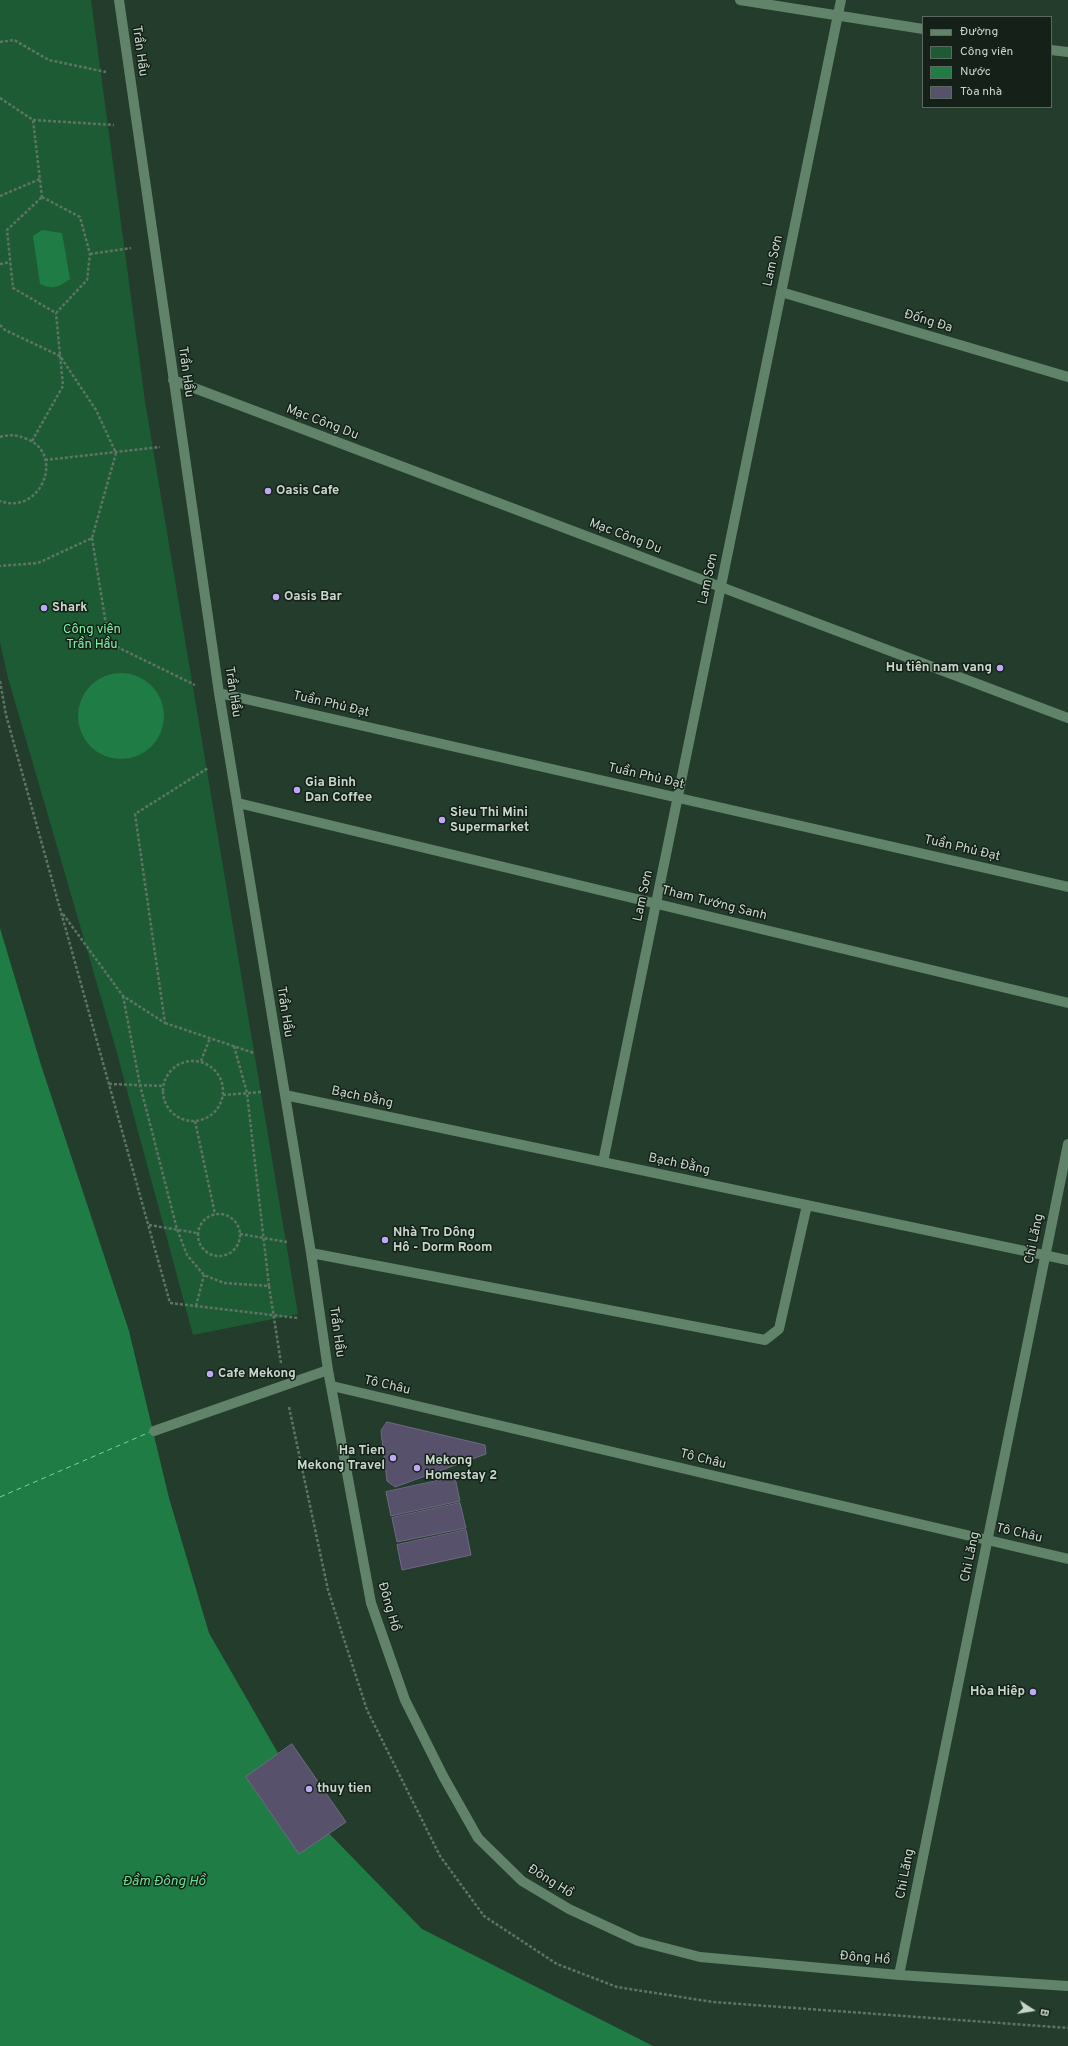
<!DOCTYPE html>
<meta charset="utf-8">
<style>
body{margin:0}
#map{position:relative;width:1068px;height:2046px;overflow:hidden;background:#233c2b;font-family:Overpass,sans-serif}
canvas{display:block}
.legend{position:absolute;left:922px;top:16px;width:130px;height:92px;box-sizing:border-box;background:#152018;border:1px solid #5d6960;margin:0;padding:5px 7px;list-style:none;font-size:12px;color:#c8d7cb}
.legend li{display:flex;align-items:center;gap:8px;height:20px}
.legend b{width:20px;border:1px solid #5d6960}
.north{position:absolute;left:1012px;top:1990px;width:40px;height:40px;-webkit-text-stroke:3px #152018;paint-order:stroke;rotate:102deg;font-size:11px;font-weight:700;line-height:16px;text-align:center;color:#c8d7cb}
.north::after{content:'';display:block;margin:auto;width:14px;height:18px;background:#c8d7cb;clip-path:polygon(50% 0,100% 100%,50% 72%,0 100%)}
</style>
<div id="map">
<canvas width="1068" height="2046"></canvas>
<ul class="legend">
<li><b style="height:5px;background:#61836a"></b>Đường</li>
<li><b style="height:11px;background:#1c5b34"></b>Công viên</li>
<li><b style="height:11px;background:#1f7c45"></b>Nước</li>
<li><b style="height:11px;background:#58516c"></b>Tòa nhà</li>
</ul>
<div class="north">B</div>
</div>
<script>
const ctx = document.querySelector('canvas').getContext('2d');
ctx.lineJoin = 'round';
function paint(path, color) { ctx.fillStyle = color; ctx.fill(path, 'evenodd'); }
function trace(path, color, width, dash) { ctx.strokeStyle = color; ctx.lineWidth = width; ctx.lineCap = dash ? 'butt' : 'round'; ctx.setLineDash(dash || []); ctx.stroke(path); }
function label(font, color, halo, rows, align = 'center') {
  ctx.font = font + ' Overpass,sans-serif'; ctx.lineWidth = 3; ctx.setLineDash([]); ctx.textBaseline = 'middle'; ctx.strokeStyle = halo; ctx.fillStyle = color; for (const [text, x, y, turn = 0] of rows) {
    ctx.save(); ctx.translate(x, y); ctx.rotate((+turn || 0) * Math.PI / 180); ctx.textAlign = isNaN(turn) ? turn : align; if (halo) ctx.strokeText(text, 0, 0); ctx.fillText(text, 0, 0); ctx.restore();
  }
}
const green = new Path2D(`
 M0,0H91L145,401L298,1314L193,1335L115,1046L8,678L0,642Z`);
const water = new Path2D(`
 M42,230L62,233L70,279C58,287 54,290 40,284L33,236Z
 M78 716a43 43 0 1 1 86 0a43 43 0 1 1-86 0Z
 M0,928L41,1065L129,1331L169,1498L209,1633L317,1821L422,1929L653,2046H0Z`);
const ferry = new Path2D(`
 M0,1497L150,1432`);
const building = new Path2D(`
 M387,1422L485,1445L486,1454L395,1487L387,1481L381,1431Z
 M455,1477L460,1501L391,1516L386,1492Z
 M460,1503L466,1528L397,1542L392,1518Z
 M466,1530L471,1555L402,1570L397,1545Z
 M292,1744L346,1822L299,1854L246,1777Z`);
const path = new Path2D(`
 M0,42L14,40L49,60L106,72
 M0,98L33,120L42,197
 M33,120L114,125
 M0,196L40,179
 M42,197L80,217L90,254L87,280L56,313L13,288L7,230Z
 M90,254L131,248
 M0,264L10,262
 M0,325L5,330L60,356L96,410L116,453L92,538L38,563L0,566
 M0,437C10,434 17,435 27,439C66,455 40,516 0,501
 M32,441L63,386L56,313
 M45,460L160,447
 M92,538L109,643L195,685
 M0,681L6,715L170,1303L298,1318
 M63,914L123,996L165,1023L135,814L208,768
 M123,996L140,1085L177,1229L187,1255L204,1275L224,1283L269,1286L247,1093L234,1046
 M165,1023L254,1053
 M163 1091a30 30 0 1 1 60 0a30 30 0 1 1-60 0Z
 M201,1061L210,1038
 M109,1084L163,1086
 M223,1095L262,1092
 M195,1121L215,1214
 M198 1235a21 21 0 1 1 42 0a21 21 0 1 1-42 0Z
 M149,1225L197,1233
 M240,1234L287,1242
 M269,1286L281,1363
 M196,1306L204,1275
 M289,1407L328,1590L367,1710L440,1856L484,1916L557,1964L617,1987L713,2002L1068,2028`);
const minor = new Path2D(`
 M119,0L219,693L311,1253L328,1370L371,1603L405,1700L443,1776L478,1838L522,1881L569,1909L638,1941L700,1957L899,1975L1068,1986
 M740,0L923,29
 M1051,50L1068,52
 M781,292L1068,377
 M173,380L1068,718
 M219,693L1068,887
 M238,803L1068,1003
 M285,1095L1068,1260
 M603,1162L841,0
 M311,1253L765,1340L779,1329L807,1205
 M332,1386L1068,1559
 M154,1431L328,1370
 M899,1975L1068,1144`);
const markers = [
 [268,491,4,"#bda9f5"],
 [276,597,4,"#bda9f5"],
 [44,608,4,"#bda9f5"],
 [1000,668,4,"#bda9f5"],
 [297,790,4,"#bda9f5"],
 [442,820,4,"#bda9f5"],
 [385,1240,4,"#bda9f5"],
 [210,1374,4,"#bda9f5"],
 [393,1458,4,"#bda9f5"],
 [417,1468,4,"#bda9f5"],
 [1033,1692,4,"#bda9f5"],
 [309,1789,4,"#bda9f5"]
];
const streetNames = [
 ["Trần Hầu",139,51,82],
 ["Lam Sơn",774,261,-78],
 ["Đống Đa",928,322,17],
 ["Trần Hầu",185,372,82],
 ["Mạc Công Du",322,423,21],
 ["Mạc Công Du",625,537,21],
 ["Lam Sơn",709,579,-78],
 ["Trần Hầu",232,692,81],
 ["Tuần Phủ Đạt",331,705,13],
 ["Tuần Phủ Đạt",646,777,13],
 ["Tuần Phủ Đạt",962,849,13],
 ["Lam Sơn",644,896,-78],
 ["Tham Tướng Sanh",714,904,14],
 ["Trần Hầu",284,1012,81],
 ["Bạch Đằng",362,1098,12],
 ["Bạch Đằng",679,1165,12],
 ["Chi Lăng",1035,1239,-78],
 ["Trần Hầu",336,1332,82],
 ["Tô Châu",387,1386,13],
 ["Tô Châu",703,1460,14],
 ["Tô Châu",1019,1534,13],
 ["Chi Lăng",971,1557,-78],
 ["Đông Hồ",388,1607,74],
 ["Chi Lăng",906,1874,-79],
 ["Đông Hồ",550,1882,32],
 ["Đông Hồ",865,1959,5]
];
const poiNames = [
 ["Oasis Cafe",276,491],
 ["Oasis Bar",284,597],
 ["Shark",52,608],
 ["Hu tiên nam vang",992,668,"right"],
 ["Gia Binh",305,783],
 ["Dan Coffee",305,798],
 ["Sieu Thi Mini",450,813],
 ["Supermarket",450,828],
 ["Nhà Tro Dông",393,1233],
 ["Hô - Dorm Room",393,1248],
 ["Cafe Mekong",218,1374],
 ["Ha Tien",385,1451,"right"],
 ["Mekong Travel",385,1466,"right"],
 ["Mekong",425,1461],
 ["Homestay 2",425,1476],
 ["Hòa Hiêp",1025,1692,"right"],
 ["thuy tien",317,1789]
];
const parkNames = [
 ["Công viên",92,630],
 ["Trần Hầu",92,645]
];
const waterNames = [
 ["Đầm Đông Hồ",164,1882]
];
paint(green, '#1c5b34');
paint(water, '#1f7c45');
trace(ferry, '#6bdd91', 1, [5, 4]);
paint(building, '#58516c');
trace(building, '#6f6884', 1);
trace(path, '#5f7465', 2.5, [3, 2]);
trace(minor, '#61836a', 10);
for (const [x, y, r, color] of markers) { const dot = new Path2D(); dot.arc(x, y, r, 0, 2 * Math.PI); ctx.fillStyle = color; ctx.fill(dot); trace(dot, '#152018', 1.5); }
label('13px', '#c8d7cb', '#152018', streetNames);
label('bold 13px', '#c8d7cb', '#152018', poiNames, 'left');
label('13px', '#80f3a5', '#152018', parkNames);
label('italic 14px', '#6bdd91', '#152018', waterNames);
</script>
